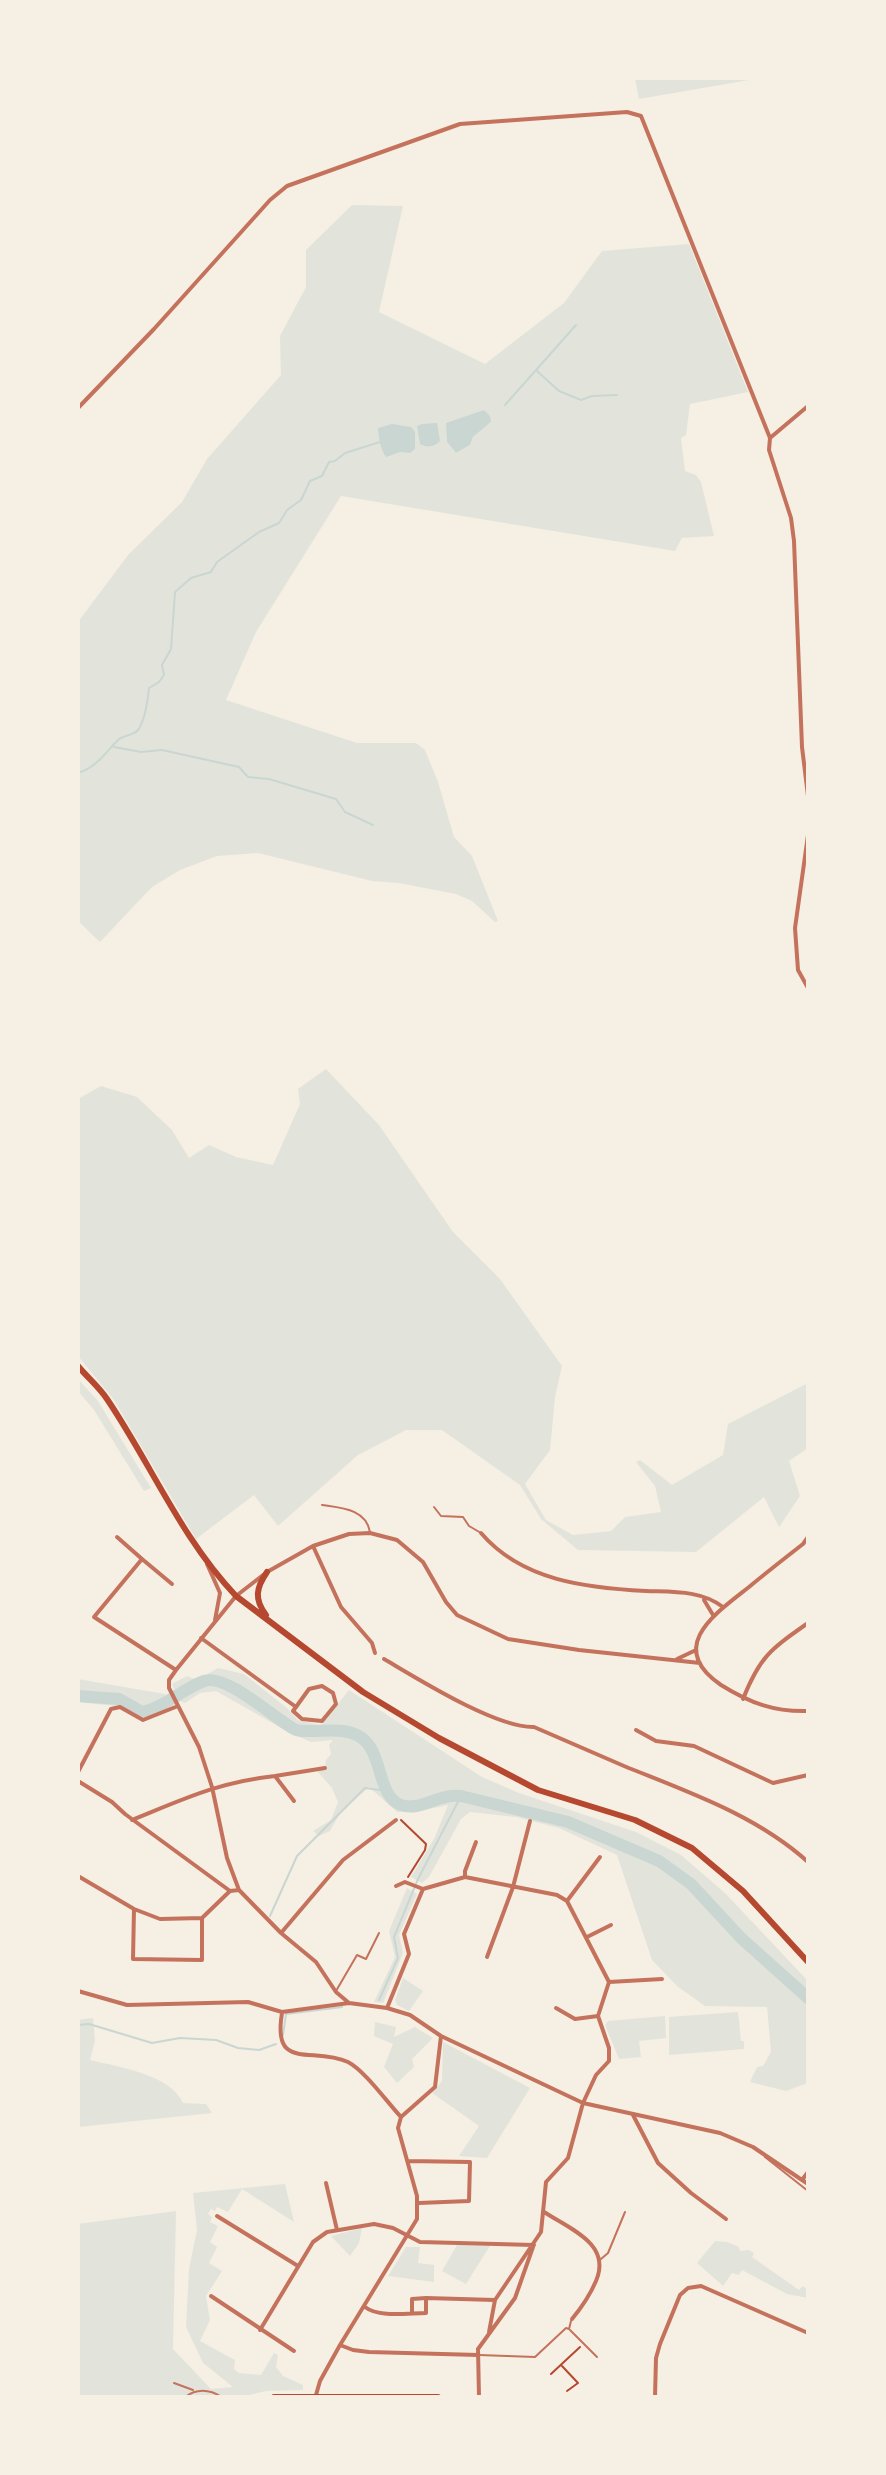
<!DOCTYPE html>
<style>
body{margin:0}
#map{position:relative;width:886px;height:2475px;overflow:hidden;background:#f6efe4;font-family:"PT Sans Narrow",sans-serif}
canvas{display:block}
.frame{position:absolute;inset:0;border:80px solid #f6efe4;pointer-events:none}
</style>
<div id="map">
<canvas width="886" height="2475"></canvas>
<div class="frame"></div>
</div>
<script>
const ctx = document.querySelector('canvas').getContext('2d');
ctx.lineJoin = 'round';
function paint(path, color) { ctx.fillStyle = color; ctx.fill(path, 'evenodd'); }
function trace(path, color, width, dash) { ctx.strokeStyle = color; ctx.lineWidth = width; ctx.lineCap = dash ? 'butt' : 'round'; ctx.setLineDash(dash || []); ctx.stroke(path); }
const green = new Path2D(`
 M635,78H761L639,99Z
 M352,205L403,206L379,312L485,364L564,303L602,251L689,244L748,392L690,404L686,435L681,438L685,471L696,475L701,482L714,536L682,538L675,551L341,496L256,632L226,700L357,743H416L425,750L438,782L454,837L472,856L498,921L495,922L472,901L456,894L399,883L372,881L258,853L217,856L180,870L152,887L100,942L78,921V622L128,555L182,502L207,459L281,375L280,336L306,287V250ZM484,410L491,422L473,437L470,445L456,453L447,442L469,416Z
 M326,1069L379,1125L453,1232L500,1279L562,1366L555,1397L550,1450L525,1484L546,1520L573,1535L611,1531L625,1517L661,1512L655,1486L636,1462L640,1460L672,1485L723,1455L728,1424L808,1383V1448L789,1461L800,1496L779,1527L764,1497L696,1552L578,1550L541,1519L520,1485L442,1430H406L358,1455L278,1526L254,1495L196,1539L114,1400L78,1356V1099L101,1086L137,1097L172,1130L189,1158L209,1145L236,1157L273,1165L300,1104L298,1089Z
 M78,1379L98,1401L151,1488L144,1491L94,1410L78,1391Z
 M218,1668L244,1674L287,1708L298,1720L321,1725L349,1690L482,1777L519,1793L636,1832L681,1855L725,1893L808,1981V2083L786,2091L750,2082L757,2067L763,2066L771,2052L767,2007L705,2006L677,1986L652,1960L617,1855L559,1828L516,1817L470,1812L461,1819L429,1877L422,1883L411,1877L434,1839L448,1805L420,1811L397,1812L369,1787L341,1812L330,1831L319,1836L313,1831L331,1820L338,1802L332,1788L317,1771L325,1767L326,1760L331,1754L329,1745L333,1740L311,1742L290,1733L216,1691L200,1693L185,1703L179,1701L172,1684L187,1676L197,1680Z
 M78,1679L165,1694L171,1703L148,1714L124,1707L78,1702Z
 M407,1888L417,1894L399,1935L403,1953L383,2003L374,2002L395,1957L389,1931Z
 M403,1978L423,1991L409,2011L397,2005L395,2000Z
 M738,2012L741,2041H744V2049L669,2055V2017Z
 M665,2016L666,2038L639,2041L641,2057L619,2059L605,2025L608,2021Z
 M93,2018L95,2041L90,2060C118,2067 170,2074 183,2103L206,2104L212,2113L78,2127V2020Z
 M375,2022L396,2027L394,2037L415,2027L433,2038L412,2059L414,2067L397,2083L384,2067L393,2044L374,2036Z
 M443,2042L530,2088L487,2158L459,2156L479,2126L432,2093L442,2081Z
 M285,2184L294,2222L242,2189L228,2212L217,2207L215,2211L211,2209L208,2214L212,2217L210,2222L218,2226L210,2242L217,2247L209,2263L222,2271L206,2296L210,2320L200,2341L235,2360L234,2369L239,2373L261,2375L274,2353L278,2355L276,2367L283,2376L303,2385V2390L266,2391L241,2397H78V2224L176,2211L173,2349L211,2389L233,2387L203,2363L186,2327L189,2269L197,2230L193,2193Z
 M362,2228L359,2243L350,2256L331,2236Z
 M715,2241L727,2242L739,2247L740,2251L749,2250L754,2253L752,2257L799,2290L803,2286L808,2290V2298L787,2294L742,2270L739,2275L732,2273L723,2286L697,2263Z
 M457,2245L490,2246L466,2284L442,2271Z
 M406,2247H420L418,2263L434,2265V2282L388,2276Z`);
const water = new Path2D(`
 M484,410L490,416L491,422L473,437L470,445L456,453L447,442L446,423Z
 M437,423L440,441C435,447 427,448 420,444L417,426L422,424Z
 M392,424L411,427L415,432V449L410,453L400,452L386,457C380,448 379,440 378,428Z`);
const stream = new Path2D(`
 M537,371L559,391L581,400L592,396L617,395
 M505,405L576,325
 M114,747L141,752L162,750L239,767L248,777L269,779L336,799L345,812L373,825
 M78,773C97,767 105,753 118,740C125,734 136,736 140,727C145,717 148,699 149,688L159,682L164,675L162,665L171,649L175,592L191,578L211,572L217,562L259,532L279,523L287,510L301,500L310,481L322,476L329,462L335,461L345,453L380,442
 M270,1916L297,1856L365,1788L387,1791
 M379,2000L398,1958L394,1937L418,1879L461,1796
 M78,2025L89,2024L152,2043L180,2038L216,2040L238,2048L259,2050L276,2044
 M283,2035L286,2014L342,2007`);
const river = new Path2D(`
 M78,1696L119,1699L142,1712C166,1707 182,1689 204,1681C227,1673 274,1719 296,1730C316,1734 338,1726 357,1735C385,1749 375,1795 401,1805C420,1812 439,1793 461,1796L568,1822L659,1861L691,1884L741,1938L808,1998`);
const path = new Path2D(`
 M401,1820L426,1844L425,1850L408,1877
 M562,2366L578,2383L567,2391
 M551,2374L580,2347`);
const service = new Path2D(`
 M322,1505C342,1508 366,1509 370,1532
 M434,1507L441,1516L463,1517L469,1526L481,1533
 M78,1603H79
 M336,1991L357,1955L366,1959L379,1933
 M765,2157L808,2191
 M601,2259L608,2253L625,2212
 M570,2330L597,2357
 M479,2355L535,2357L566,2328L569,2329L571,2321
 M174,2383L193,2390
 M185,2397C197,2388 209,2389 222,2397`);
const minor = new Path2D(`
 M78,408L154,329L270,200L287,186L460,124L627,112L641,116L770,438L769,450L791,518L794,541L802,747L808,796
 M770,438L808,406
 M808,835L795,928L798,970L808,988
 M481,1533C522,1581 587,1588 646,1591C672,1592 701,1590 723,1607
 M117,1537L142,1559L94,1617L176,1670
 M808,1537L803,1544C785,1558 767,1572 749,1587C716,1613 665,1647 721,1685C750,1703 774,1712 808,1711
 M313,1546L341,1607L372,1643L375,1653
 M142,1559L172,1584
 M207,1564L220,1593L215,1620
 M704,1600L713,1615
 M201,1638L296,1707L309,1689L322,1686L333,1693L336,1704L322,1721L302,1719L293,1711L296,1707
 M384,1659C418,1679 496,1728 534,1727C564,1740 594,1753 624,1766C688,1792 756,1815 808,1862
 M677,1659L696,1650
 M700,1663L579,1650L508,1639L457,1615L446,1602L423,1562L397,1540L370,1533L349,1534L313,1546L267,1572L236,1596L176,1670L169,1680V1688L199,1747L212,1787L227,1858L239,1890L281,1933L316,1962L336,1992L349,2003L387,2008L410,2015L441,2036L583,2103L720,2133L753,2147L808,2184
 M743,1699C760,1656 771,1649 808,1623
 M636,1730L656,1741L694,1746L773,1783L808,1775
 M78,1772L111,1709L120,1707L143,1720L178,1706
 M275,1776L325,1768
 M78,1781L112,1802L125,1814L230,1891
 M132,1820C184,1799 219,1782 275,1776L294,1801
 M78,1876L134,1909L160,1919L202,1918L230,1891L239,1890
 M465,1877V1871L476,1842
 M396,1886L405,1882L423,1889
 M567,1901L600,1857
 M134,1909L133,1959L202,1960V1918
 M281,1933L343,1860L396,1820
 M587,1937L611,1925
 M487,1957L513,1887L530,1821
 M609,1982L662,1979
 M78,1991L127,2005L248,2002L282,2012L349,2003
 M387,2008L409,1954L404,1934L423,1889L465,1877L557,1895L567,1901L609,1982L598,2016L609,2048V2061L596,2075L583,2103L568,2158L546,2182L541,2232L495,2300L489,2332
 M556,2008L575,2019L598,2016
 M282,2013C272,2072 312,2046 348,2062C365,2071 387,2102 401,2117
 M633,2115L658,2163L691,2193L726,2219
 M408,2161L470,2162L469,2201L419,2203
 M802,2180L808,2172
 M326,2183L337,2230
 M544,2212C570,2229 612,2244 596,2281C590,2295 582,2307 572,2319
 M217,2216L298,2266
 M211,2296L294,2351
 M426,2298L495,2300
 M365,2307C379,2318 408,2313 426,2313V2298L412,2299V2313
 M260,2330L313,2242L327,2232L374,2224L393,2228L420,2242L534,2245
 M340,2345L353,2350L369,2352L478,2355
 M316,2395L320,2381L340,2345L417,2219V2196L398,2128L401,2117L435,2087L441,2036
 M479,2397L478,2349L515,2298L533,2247
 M655,2397L656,2358L660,2344L680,2295L688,2288L701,2286L808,2333`);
const secondary = new Path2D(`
 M78,1366C87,1377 99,1387 107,1399C151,1464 181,1538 236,1596L363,1692L439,1738L538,1790L635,1820L692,1848L743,1891L808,1962
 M266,1615C254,1599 256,1588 267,1572
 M274,2397H438`);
paint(green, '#e2e4dc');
paint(water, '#c9d6d2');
trace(stream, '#c9d6d2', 2);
trace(river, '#c9d6d2', 12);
trace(path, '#b5482f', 2);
trace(service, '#c5725c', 2);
trace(minor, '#c5725c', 4);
trace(secondary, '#b5482f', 6);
</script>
